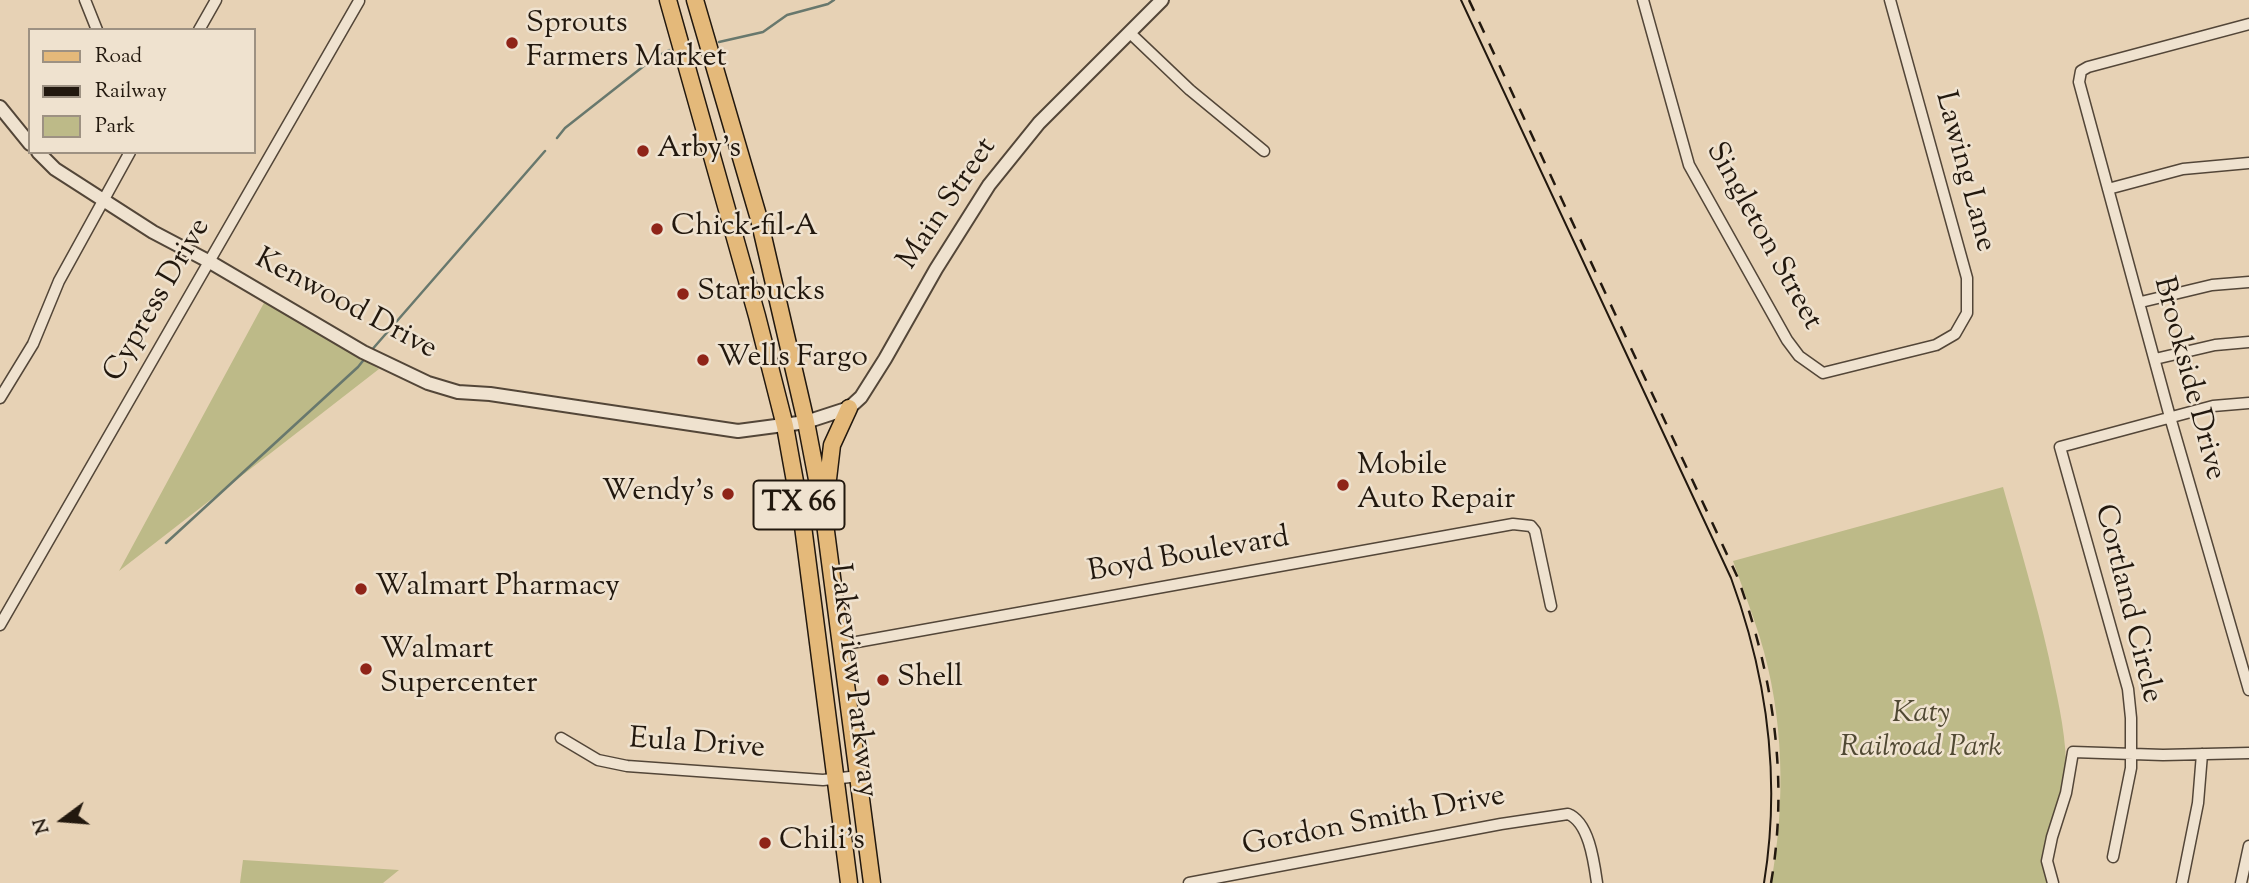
<!DOCTYPE html>
<style>
body{margin:0}
#map{position:relative;width:2249px;height:883px;overflow:hidden;background:#e7d2b5;font-family:"Sorts Mill Goudy",serif}
canvas{display:block}
.legend{position:absolute;left:28px;top:28px;width:228px;height:126px;box-sizing:border-box;background:#efe2cf;border:2px solid #9d9182;margin:0;padding:9px 12px;list-style:none;font-size:21px;color:#22180e}
.legend li{display:flex;align-items:center;gap:14px;height:35px}
.legend b{width:35px;border:2px solid #9d9182}
.north{position:absolute;left:28px;top:785px;width:70px;height:70px;-webkit-text-stroke:5px #efe2cf;paint-order:stroke;rotate:254deg;font-size:19px;font-weight:700;line-height:28px;text-align:center;color:#22180e}
.north::after{content:'';display:block;margin:auto;width:24px;height:32px;background:#22180e;clip-path:polygon(50% 0,100% 100%,50% 72%,0 100%)}
</style>
<div id="map">
<canvas width="2249" height="883"></canvas>
<ul class="legend">
<li><b style="height:9px;background:#e4b97a"></b>Road</li>
<li><b style="height:9px;background:#22180e"></b>Railway</li>
<li><b style="height:19px;background:#bdba88"></b>Park</li>
</ul>
<div class="north">N</div>
</div>
<script>
const ctx = document.querySelector('canvas').getContext('2d');
ctx.lineJoin = 'round';
function paint(path, color) { ctx.fillStyle = color; ctx.fill(path, 'evenodd'); }
function trace(path, color, width, dash) { ctx.strokeStyle = color; ctx.lineWidth = width; ctx.lineCap = dash ? 'butt' : 'round'; ctx.setLineDash(dash || []); ctx.stroke(path); }
function label(font, color, halo, rows, align = 'center') {
  ctx.font = font + ' "Sorts Mill Goudy",serif'; ctx.lineWidth = 5; ctx.setLineDash([]); ctx.textBaseline = 'middle'; ctx.strokeStyle = halo; ctx.fillStyle = color; for (const [text, x, y, turn = 0] of rows) {
    ctx.save(); ctx.translate(x, y); ctx.rotate((+turn || 0) * Math.PI / 180); ctx.textAlign = isNaN(turn) ? turn : align; if (halo) ctx.strokeText(text, 0, 0); ctx.fillText(text, 0, 0); ctx.restore();
  }
}
const green = new Path2D(`
 M265,301L379,369L119,571Z
 M2003,487C2019,544 2036,600 2049,658C2056,693 2065,726 2066,763C2067,804 2040,843 2047,883H1771C1786,803 1784,716 1760,638C1752,612 1742,587 1733,561Z
 M243,860L399,870L383,883H240Z`);
const stream = new Path2D(`
 M719,42L763,32L787,15L828,4L834,0
 M557,138L565,128L654,58L669,50
 M370,352L545,151
 M166,543L358,367L366,357`);
const minor = new Path2D(`
 M85,0L97,30
 M1643,0L1689,165L1787,340L1799,356L1823,373L1936,345L1955,334L1967,313V278L1890,0
 M2249,24L2088,67L2081,71L2079,82L2170,417L2249,690
 M199,30L216,0
 M1130,33L1190,90L1264,151
 M2108,189L2183,169L2249,163
 M2141,302L2212,285L2249,282
 M2155,359L2215,345L2249,342
 M0,398L33,344L59,281L130,152
 M0,625L359,1
 M840,645L1513,524L1531,526L1535,531L1551,606
 M561,738L598,760L627,766L823,780L859,776
 M2113,857L2131,768V718L2128,689L2060,447L2213,406L2249,403
 M1189,883L1501,824L1568,814C1589,822 1594,862 1597,883
 M2053,883L2047,861L2052,837L2066,793L2073,752L2163,755L2249,753
 M2182,883L2198,803L2202,754
 M2241,883L2249,846`);
const tertiary = new Path2D(`
 M0,107L30,144
 M38,152L55,169L153,232L210,262L363,352L428,383L458,392L490,394L738,431L806,422L849,408L861,397L885,359L936,269L989,185L1039,123L1162,0`);
const primary = new Path2D(`
 M668,0L757,316L785,426L803,526L849,883
 M695,0L759,219L806,422L824,516L872,883
 M826,496L832,445L849,408`);
const tram = new Path2D(`
 M1461,0L1731,578C1767,676 1781,779 1764,883`);
const rail = new Path2D(`
 M1469,0L1737,576C1773,673 1789,780 1771,883`);
const markers = [
 [512,43,7,"#8f2418"],
 [643,151,7,"#8f2418"],
 [657,229,7,"#8f2418"],
 [683,294,7,"#8f2418"],
 [703,360,7,"#8f2418"],
 [1343,485,7,"#8f2418"],
 [728,494,7,"#8f2418"],
 [361,589,7,"#8f2418"],
 [366,669,7,"#8f2418"],
 [883,680,7,"#8f2418"],
 [765,843,7,"#8f2418"]
];
const shields = [
 [799,505,91]
];
const shieldNames = [
 ["TX 66",799,505]
];
const poiNames = [
 ["Sprouts",526,26],
 ["Farmers Market",526,60],
 ["Arby's",657,151],
 ["Chick-fil-A",671,229],
 ["Starbucks",697,294],
 ["Wells Fargo",717,360],
 ["Mobile",1357,468],
 ["Auto Repair",1357,502],
 ["Wendy's",714,494,"right"],
 ["Walmart Pharmacy",375,589],
 ["Walmart",380,652],
 ["Supercenter",380,686],
 ["Shell",897,680],
 ["Chili's",779,843]
];
const streetNames = [
 ["Lawing Lane",1963,172,75],
 ["Main Street",949,205,-56],
 ["Singleton Street",1762,237,61],
 ["Cypress Drive",159,301,-60],
 ["Kenwood Drive",345,306,28],
 ["Brookside Drive",2187,379,75],
 ["Boyd Boulevard",1189,557,-10],
 ["Cortland Circle",2126,604,76],
 ["Lakeview Parkway",851,681,83],
 ["Eula Drive",697,746,4],
 ["Gordon Smith Drive",1374,823,-11]
];
const parkNames = [
 ["Katy",1921,716],
 ["Railroad Park",1921,750]
];
paint(green, '#bdba88');
trace(stream, '#68786d', 2.5);
trace(minor, '#534638', 13);
trace(tertiary, '#534638', 16);
trace(primary, '#22180e', 19);
trace(minor, '#efe2cf', 10);
trace(tertiary, '#efe2cf', 12);
trace(primary, '#e4b97a', 16);
trace(tram, '#22180e', 2);
trace(rail, '#22180e', 2.5, [12, 12]);
for (const [x, y, r, color] of markers) { const dot = new Path2D(); dot.arc(x, y, r, 0, 2 * Math.PI); ctx.fillStyle = color; ctx.fill(dot); trace(dot, '#efe2cf', 2.5); }
for (const [x, y, w] of shields) { const box = new Path2D(); box.roundRect(x - w / 2, y - 24.5, w, 49, 5); ctx.fillStyle = '#efe2cf'; ctx.fill(box); trace(box, '#22180e', 2); }
label('bold 28px', '#22180e', null, shieldNames);
label('30px', '#22180e', '#efe2cf', poiNames, 'left');
label('30px', '#22180e', '#efe2cf', streetNames);
label('italic 30px', '#504933', '#efe2cf', parkNames);
</script>
